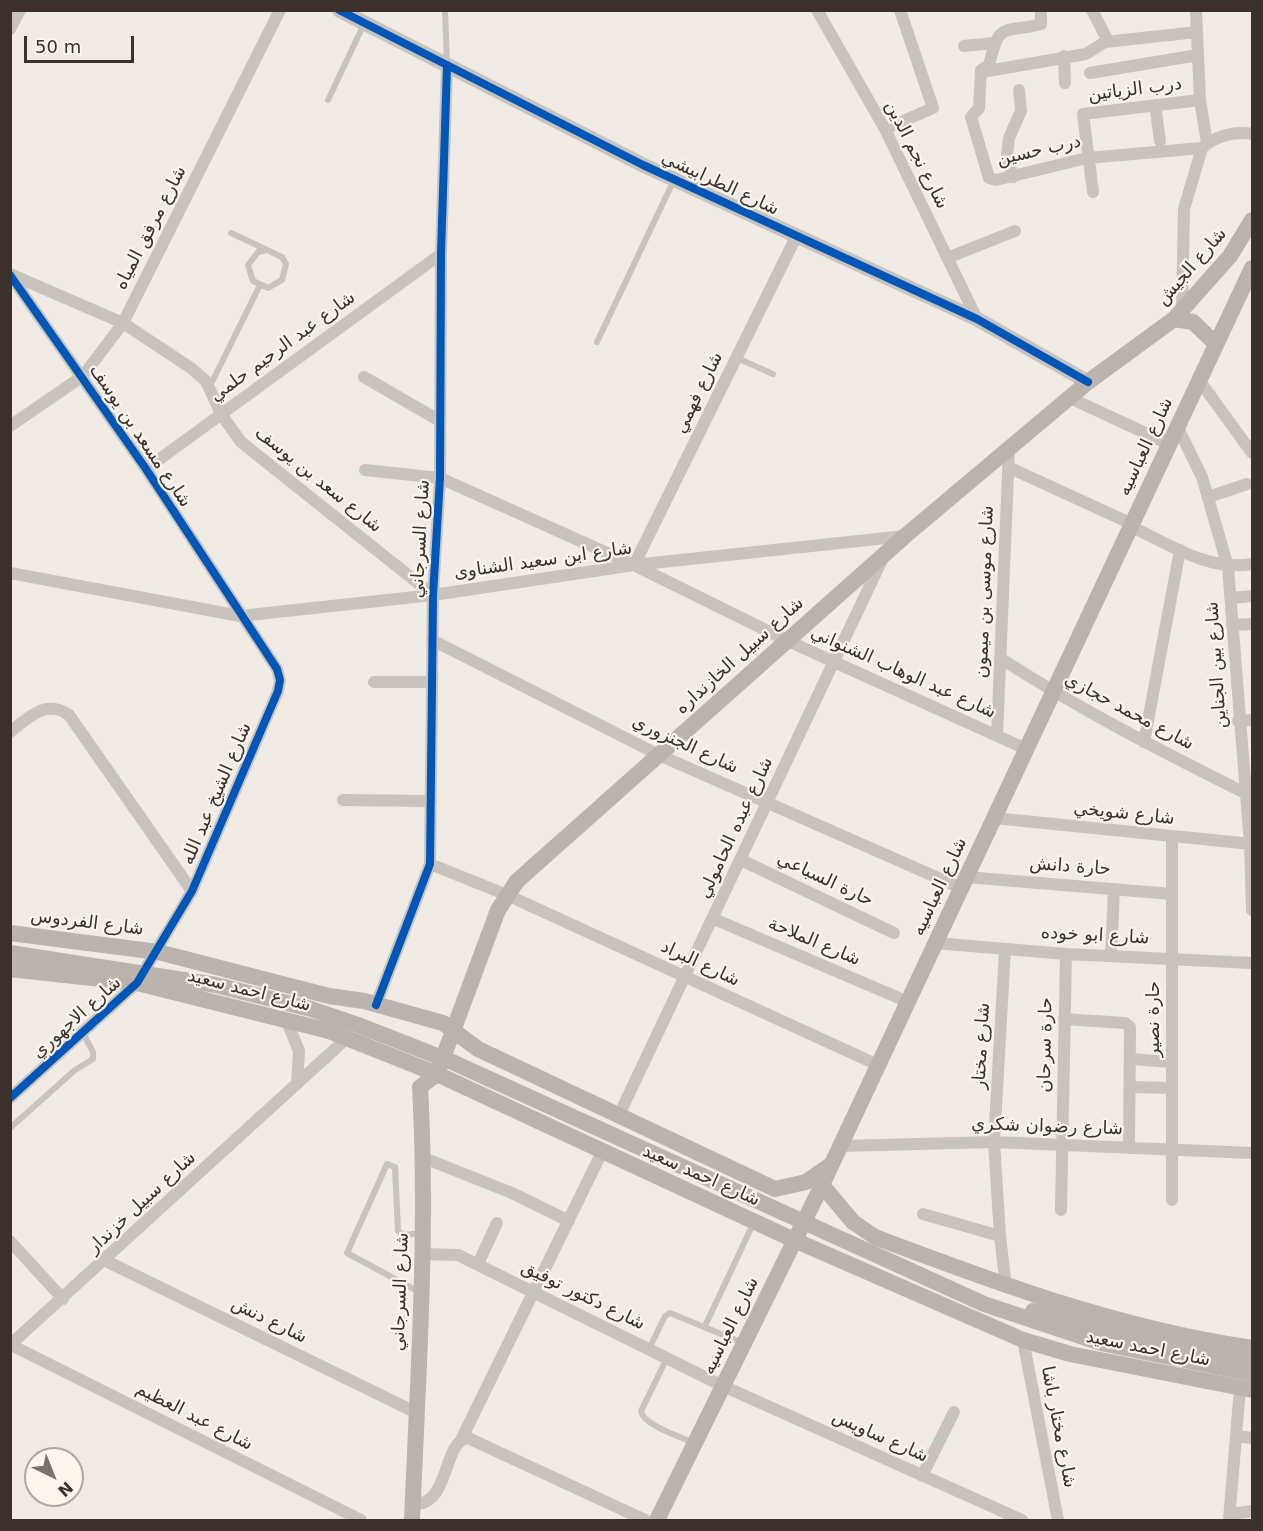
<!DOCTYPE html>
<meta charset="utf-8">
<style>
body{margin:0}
#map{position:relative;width:1263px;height:1531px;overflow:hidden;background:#f0ebe5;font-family:"DejaVu Sans",sans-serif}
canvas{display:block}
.frame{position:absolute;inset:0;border:12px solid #3b302b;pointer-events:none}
.north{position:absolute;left:24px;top:1447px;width:60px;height:60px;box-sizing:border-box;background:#fbf5ee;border:2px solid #aea6a0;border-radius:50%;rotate:137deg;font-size:16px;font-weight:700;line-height:24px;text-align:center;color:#3b302b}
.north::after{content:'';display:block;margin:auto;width:21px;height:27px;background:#7a716c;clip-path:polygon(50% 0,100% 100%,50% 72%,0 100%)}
.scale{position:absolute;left:24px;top:36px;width:110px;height:27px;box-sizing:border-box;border:3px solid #3b302b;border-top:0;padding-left:8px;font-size:18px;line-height:21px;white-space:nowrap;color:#3b302b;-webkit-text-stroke:4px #fbf5ee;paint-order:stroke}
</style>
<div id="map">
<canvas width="1263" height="1531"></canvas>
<div class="frame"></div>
<div class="north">N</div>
<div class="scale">50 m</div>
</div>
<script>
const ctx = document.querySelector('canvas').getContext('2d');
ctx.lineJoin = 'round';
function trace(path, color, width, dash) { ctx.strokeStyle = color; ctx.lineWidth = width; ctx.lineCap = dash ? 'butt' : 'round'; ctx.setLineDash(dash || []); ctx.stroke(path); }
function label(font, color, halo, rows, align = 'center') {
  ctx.font = font + ' "DejaVu Sans",Cairo,sans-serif'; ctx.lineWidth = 4.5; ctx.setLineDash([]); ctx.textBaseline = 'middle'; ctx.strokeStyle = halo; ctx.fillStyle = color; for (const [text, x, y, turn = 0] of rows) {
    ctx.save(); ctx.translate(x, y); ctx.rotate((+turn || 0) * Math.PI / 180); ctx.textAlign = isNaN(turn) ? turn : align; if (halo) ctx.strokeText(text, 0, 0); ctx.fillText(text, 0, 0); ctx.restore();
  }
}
const service = new Path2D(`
 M445,10L447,64
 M328,100L364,24
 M231,233L282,257L286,264L282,280L268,288L253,281L248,265L258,252L267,250
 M597,342L674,180
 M737,358L773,374
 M209,388L259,287
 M10,1128L75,1070L93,1059V1052L83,1033
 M421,1293L347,1253L387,1164L395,1167L398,1231L404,1235L422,1233
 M705,1326L754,1222
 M649,1349L665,1316L670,1313L743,1343
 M667,1358L641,1411C643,1425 681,1437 694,1443`);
const minor = new Path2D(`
 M817,10L885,129L977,319
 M1041,10V24C1002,34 1000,20 989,65L981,70L979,108L971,117L989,178L996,180L1087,158L1202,148
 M1092,10L1108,41
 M1196,10L1200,100L1207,143
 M10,29L20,10
 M964,46L993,43
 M1064,56L1065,83
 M982,72L1086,54L1105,42L1197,32
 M1090,73L1198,55
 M1155,105L1160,141
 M885,129L933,108L900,10
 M1013,177L1007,155L1009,138L1021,111L1019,90
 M1093,192L1083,114L1200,100
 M947,258L1015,231
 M10,274L123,323L191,368L206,381L221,414L241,442L433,595
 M10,275L146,469L277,669L280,680L278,691L192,891L137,983L10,1098
 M1182,311L1184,209L1202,148C1214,136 1236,131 1252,134
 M364,377L440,421
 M1199,380L1252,453
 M1070,398L1169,444
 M10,426L83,376L123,323L280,10
 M1177,426L1202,477L1228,567L1250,844L1252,910
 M1008,467L1132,524
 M146,469L441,254
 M365,470L440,478L634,565L788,641L1026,749
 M1208,497L1247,484
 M1130,526C1169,544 1209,572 1252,564
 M634,565L796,237
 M10,573L240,616L433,595L634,565L905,536
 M1231,598L1252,596
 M1232,625L1252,624
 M432,640L659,755L961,888
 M1000,658C1079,709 1161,751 1245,793
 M374,682H432
 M1238,721L1252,720
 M10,732C29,717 46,699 69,715L192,891
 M997,736L1009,450
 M1144,742L1180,550
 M343,800L431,801
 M994,818L1252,844
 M741,860L894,933
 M430,864L507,895L878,1065
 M966,877L1172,894
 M714,919L899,998
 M935,943L1066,954L1252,963
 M1005,950L994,1142L1000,1236L1006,1287
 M1111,956L1114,889
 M376,1005L430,864L433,595L440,478L441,254L447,65
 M286,1019L299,1051L297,1084
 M1064,1019L1125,1023L1130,1027L1129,1148
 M1130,1059L1172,1062
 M1130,1087L1172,1088
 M619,1115L882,560
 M840,1146L994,1142L1252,1153
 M424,1158L512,1193L569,1221
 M1172,1200V837
 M1061,1210L1066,954
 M923,1214L1000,1236
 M10,1241L63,1299
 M423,1254L458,1255L723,1386L1022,1520
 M106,1261L417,1413
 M478,1264L497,1223
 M1023,1340L1058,1520
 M10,1345L347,1038
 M11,1345L361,1520
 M1236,1436L1252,1438
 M462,1438L602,1152
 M922,1476L954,1412
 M413,1504C451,1506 442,1441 468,1438L645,1520
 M1230,1514L1252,1511
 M1229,1520L1240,1388`);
const tertiary = new Path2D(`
 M339,10L643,165L977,319L1088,382`);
const secondary = new Path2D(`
 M1174,319L1193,322L1216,344
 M10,933L158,952L329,996L364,1001L443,1023L478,1049L775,1189L806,1182L829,1166
 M10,969L137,983L329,1031L437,1074L794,1240L1023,1340L1070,1354L1252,1390
 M822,1185L853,1222L875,1237C999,1284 1121,1329 1252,1348
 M412,1520C418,1376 428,1232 420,1087L437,1074L498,910L517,881L905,536L1088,382L1174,319L1230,256L1252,220
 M657,1520L822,1185L1252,268`);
const secondaryBridge = new Path2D(`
 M10,953L216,985L311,1009L358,1025L450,1061L984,1304L1101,1343L1252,1374
 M1033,1311L1168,1344L1252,1358`);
const cycleway = new Path2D(`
 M339,10L643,165L977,319L1088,382
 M10,275L146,469L277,669L280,680L278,691L192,891L137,983L10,1098
 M376,1005L430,864L433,595L440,478L441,254L447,65`);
const streetNames = [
 ["درب الزياتين",1135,90,-7],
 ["درب حسين",1039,151,-13],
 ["شارع نجم الدين",916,155,63],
 ["شارع الطرابيشي",720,184,25],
 ["شارع مرفق المياه",151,228,-63],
 ["شارع الجيش",1192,267,-49],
 ["شارع عبد الرحيم حلمي",283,347,-36],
 ["شارع فهمي",699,393,-64],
 ["شارع مسعد بن يوسف",140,436,56],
 ["شارع العباسيه",1146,447,-65],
 ["شارع سعد بن يوسف",318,480,39],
 ["شارع السرجاني",421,539,-87],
 ["شارع ابن سعيد الشناوى",543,561,-8],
 ["شارع موسى بن ميمون",985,592,-88],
 ["شارع سبيل الخازنداره",740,656,-42],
 ["شارع بين الجناين",1217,665,-94],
 ["شارع عبد الوهاب الشنواني",903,673,24],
 ["شارع محمد حجازي",1129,712,28],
 ["شارع الجنزوري",685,745,25],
 ["شارع الشيخ عبد الله",217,794,-67],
 ["شارع شويخي",1124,814,6],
 ["شارع عبده الحامولي",736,828,-65],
 ["حارة دانش",1070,867,4],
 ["حارة السباعي",825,880,25],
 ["شارع العباسيه",940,887,-65],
 ["شارع الفردوس",87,923,7],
 ["شارع ابو خوده",1095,936,3],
 ["شارع الملاحة",814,942,23],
 ["شارع البراد",700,964,25],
 ["شارع احمد سعيد",249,991,14],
 ["شارع الاجهوري",77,1018,-42],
 ["حارة نصير",1154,1019,-90],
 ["حارة سرحان",1046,1045,-89],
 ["شارع مختار",982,1046,-87],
 ["شارع رضوان شكري",1047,1127,2],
 ["شارع احمد سعيد",701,1176,24],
 ["شارع سبيل خزندار",142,1203,-43],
 ["شارع السرجاني",401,1292,-88],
 ["شارع دكتور توفيق",583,1296,26],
 ["شارع دنش",269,1321,26],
 ["شارع العباسيه",731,1326,-64],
 ["شارع احمد سعيد",1148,1349,11],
 ["شارع عبد العظيم",194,1417,27],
 ["شارع مختار باشا",1058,1427,79],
 ["شارع ساويس",880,1437,24]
];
trace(service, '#c9c3be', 6);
trace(minor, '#c9c3be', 12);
trace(tertiary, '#c9c3be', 15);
trace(secondary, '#bab3ae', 16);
trace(secondaryBridge, '#bab3ae', 16);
trace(cycleway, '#0057b8', 8);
label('18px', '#3b302b', '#fbf5ee', streetNames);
</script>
